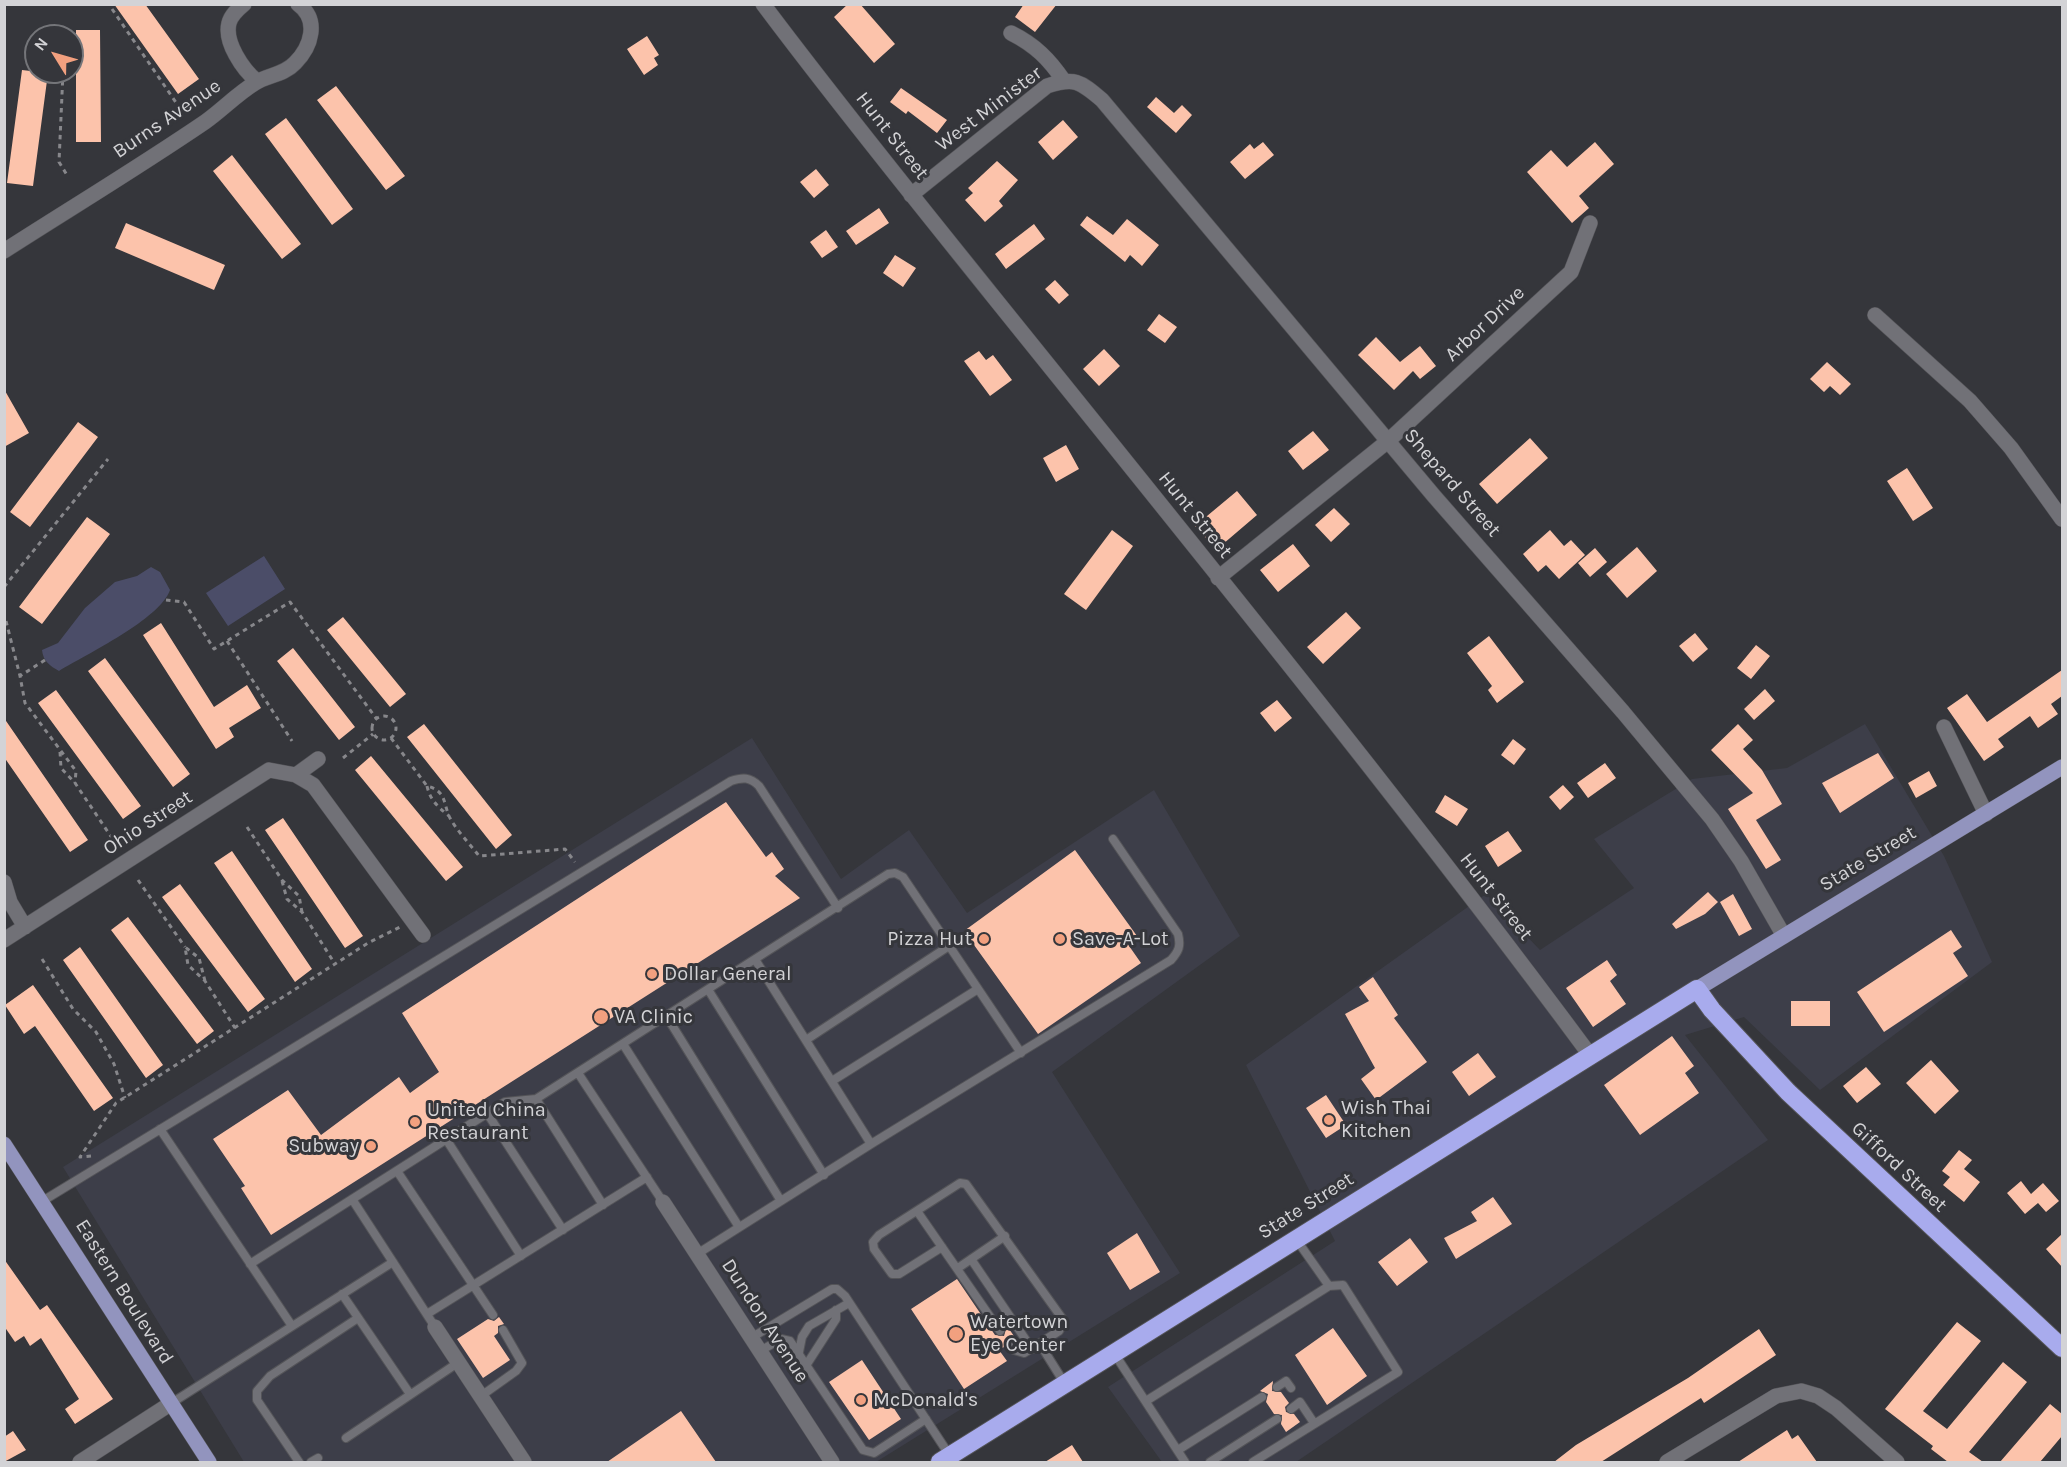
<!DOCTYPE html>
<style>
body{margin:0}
#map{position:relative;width:2067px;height:1467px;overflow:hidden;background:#35363b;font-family:Karla,sans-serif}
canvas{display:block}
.frame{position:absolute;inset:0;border:6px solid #d3d3d6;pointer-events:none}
.north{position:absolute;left:24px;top:24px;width:60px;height:60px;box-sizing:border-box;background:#35363b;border:2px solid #747579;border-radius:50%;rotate:307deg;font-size:16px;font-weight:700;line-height:24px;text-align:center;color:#d3d3d6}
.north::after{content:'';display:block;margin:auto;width:21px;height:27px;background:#f2a07f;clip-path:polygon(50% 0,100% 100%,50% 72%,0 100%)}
</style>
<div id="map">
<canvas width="2067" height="1467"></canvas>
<div class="frame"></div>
<div class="north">N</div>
</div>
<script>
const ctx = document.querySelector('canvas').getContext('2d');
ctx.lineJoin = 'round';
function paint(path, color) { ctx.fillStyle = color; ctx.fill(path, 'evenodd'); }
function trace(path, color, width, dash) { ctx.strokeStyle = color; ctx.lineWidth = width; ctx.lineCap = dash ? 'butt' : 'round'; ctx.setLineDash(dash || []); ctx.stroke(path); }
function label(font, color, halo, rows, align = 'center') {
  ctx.font = font + ' Karla,sans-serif'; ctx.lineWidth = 6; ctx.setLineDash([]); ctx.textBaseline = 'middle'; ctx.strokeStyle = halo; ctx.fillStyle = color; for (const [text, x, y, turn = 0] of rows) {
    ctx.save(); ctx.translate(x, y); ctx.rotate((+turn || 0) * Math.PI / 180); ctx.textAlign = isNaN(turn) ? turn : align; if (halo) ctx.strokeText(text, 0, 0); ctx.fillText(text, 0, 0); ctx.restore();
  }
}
const built = new Path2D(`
 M1865,724L1944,856L1992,962L1820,1090L1744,1017L1685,1035L1768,1140L1296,1462H1162L1108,1387L1335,1241L1246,1065L1486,894L1540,950L1634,888L1594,839L1692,779L1787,768Z
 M752,738L841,879L909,830L967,913L1154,790L1240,936L1052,1072L1180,1273L876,1462H244L63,1167Z`);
const green = new Path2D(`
 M264,556L285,589L228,626L206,593Z
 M151,567L160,572L170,590C160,619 87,654 59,671C50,666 43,661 42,650L58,643L85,608L115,582L137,576Z`);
const building = new Path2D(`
 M114,4H145L199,79L178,94Z
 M848,4H860L895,44L874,63L834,17Z
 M1024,4H1057L1035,32L1015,17Z
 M76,30H100L101,142H76Z
 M647,36L659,55L654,58L658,65L644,75L627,49Z
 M22,70L48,73L33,186L7,183Z
 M336,86L405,176L386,190L317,100Z
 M901,88L947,120L937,133L908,111L906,114L890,102Z
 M1156,97L1174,113L1182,105L1192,115L1176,133L1147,107Z
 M286,118L353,209L332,225L265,134Z
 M1063,120L1078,137L1053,160L1038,142Z
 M1263,142L1274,155L1245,179L1230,162L1250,144L1254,149Z
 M1595,142L1614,164L1579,196L1589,208L1572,223L1527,172L1551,150L1567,167Z
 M232,155L301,244L282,259L213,171Z
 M997,161L1018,180L999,201L1003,206L985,222L965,200L973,193L968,188Z
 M816,169L829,185L814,198L800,182Z
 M879,208L889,223L856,245L846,231Z
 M1087,216L1113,235L1127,219L1159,245L1142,266L1130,255L1125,262L1080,225Z
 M126,223L225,265L214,290L115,248Z
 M1034,224L1045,239L1006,269L995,254Z
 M826,230L838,247L822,258L810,242Z
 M895,255L916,268L903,287L883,273Z
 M1055,280L1069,295L1059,304L1045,289Z
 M1159,314L1177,327L1165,343L1147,330Z
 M1376,337L1400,362L1420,346L1436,366L1420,379L1413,371L1394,390L1358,355Z
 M1104,349L1120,366L1099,386L1083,369Z
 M979,351L986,360L993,355L1012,380L990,396L964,361Z
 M1827,362L1851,384L1840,395L1830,386L1824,392L1810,379Z
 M4,389L29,433L4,447Z
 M78,422L98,437L30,527L10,512Z
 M1313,431L1329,450L1303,470L1288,451Z
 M1530,438L1548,458L1497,504L1479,484Z
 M1066,445L1079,469L1056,482L1043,458Z
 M1907,468L1933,508L1913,521L1887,481Z
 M1237,491L1257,515L1216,550L1195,526Z
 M1334,508L1350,524L1331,542L1315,525Z
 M87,517L110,534L42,624L19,607Z
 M1112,530L1133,546L1086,610L1064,594Z
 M1550,530L1564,546L1571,540L1585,555L1559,579L1546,565L1538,572L1523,554Z
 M1293,544L1310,566L1278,592L1260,570Z
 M1637,547L1657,571L1627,598L1606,574Z
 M1595,548L1607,562L1590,577L1578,563Z
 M1346,612L1361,628L1323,664L1307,647Z
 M343,617L406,694L390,707L327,630Z
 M161,623L214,707L247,685L261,708L229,728L234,737L216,749L143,635Z
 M1695,633L1708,649L1693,662L1679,646Z
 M1489,636L1524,682L1497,703L1488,690L1492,686L1467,653Z
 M1756,645L1770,656L1751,679L1737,668Z
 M293,648L355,727L339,740L277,661Z
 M105,658L190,774L173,787L88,671Z
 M2062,670V696L2051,704L2058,714L2038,728L2030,716L1998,739L2004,747L1984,761L1947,708L1967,694L1987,722Z
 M1765,689L1775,701L1754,720L1744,709Z
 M56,690L141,806L123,819L38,703Z
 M1277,700L1292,718L1275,732L1260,713Z
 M4,718L88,840L70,852L4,757Z
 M424,724L512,835L496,849L407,737Z
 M1738,724L1753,740L1743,749L1762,770L1782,804L1756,820L1781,860L1766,869L1728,809L1753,793L1711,750Z
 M1513,739L1526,749L1514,765L1501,755Z
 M1878,753L1894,778L1840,813L1822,783Z
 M371,756L463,867L446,881L355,770Z
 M1605,763L1616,778L1588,798L1577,783Z
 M1929,771L1937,786L1916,798L1908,783Z
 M1563,785L1574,797L1560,810L1549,797Z
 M1445,795L1468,809L1457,826L1435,812Z
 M726,802L766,857L772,852L784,869L775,876L800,898L271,1235L241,1188L245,1186L213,1139L288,1090L321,1135L399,1077L410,1093L439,1072L402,1013Z
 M283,818L363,936L345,948L265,830Z
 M1508,831L1522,851L1498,867L1485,846Z
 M1075,850L1137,936L1127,943L1141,963L1038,1034L964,931Z
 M232,851L312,969L295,982L214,863Z
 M180,884L265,999L248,1012L162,897Z
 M1708,892L1718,902L1705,914L1676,929L1672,924Z
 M1733,894L1752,929L1739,936L1720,902Z
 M128,917L214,1031L197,1044L111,930Z
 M1951,930L1962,947L1953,953L1968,976L1884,1032L1857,992Z
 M80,947L163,1065L146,1078L63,960Z
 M1607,960L1617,975L1610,981L1626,1004L1593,1027L1566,988Z
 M1373,977L1398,1015L1394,1018L1427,1062L1376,1100L1361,1079L1375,1068L1345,1014L1369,1001L1359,987Z
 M33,985L113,1098L94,1111L35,1026L24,1034L5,1005Z
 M1791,1001H1830V1026H1791Z
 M1672,1036L1694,1066L1685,1073L1699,1093L1640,1135L1604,1085Z
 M1478,1053L1496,1077L1469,1096L1452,1072Z
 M1931,1060L1959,1091L1935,1114L1906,1083Z
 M1866,1067L1881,1084L1857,1103L1843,1086Z
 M1326,1095L1346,1125L1326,1138L1306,1108Z
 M1959,1150L1972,1160L1964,1169L1980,1182L1964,1202L1943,1185L1950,1177L1942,1171Z
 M2021,1181L2031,1194L2043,1183L2059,1201L2046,1212L2038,1203L2025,1214L2007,1193Z
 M1493,1197L1512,1224L1456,1259L1444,1238L1477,1221L1471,1212Z
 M1137,1233L1160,1272L1130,1290L1107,1253Z
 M2062,1234V1267L2046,1249Z
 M1410,1238L1428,1262L1397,1286L1378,1262Z
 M4,1259L40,1310L47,1305L113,1399L75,1424L65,1409L79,1399L41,1338L30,1346L24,1336L15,1342L4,1326Z
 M957,1279L995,1335L1004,1336L1007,1326L1016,1339H1005L1004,1347L999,1350L1007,1361L964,1389L911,1309Z
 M499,1317L504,1324L498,1326V1333L494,1336L510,1360L483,1378L457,1339L488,1319L494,1321Z
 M1957,1322L1981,1341L1923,1411L1947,1429L2003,1362L2027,1382L1969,1452L1983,1462H1948L1931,1449L1933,1446L1885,1409Z
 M1333,1328L1367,1376L1327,1405L1295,1355Z
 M1759,1329L1776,1355L1704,1403L1701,1398L1601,1462H1554L1576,1445L1688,1378Z
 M862,1360L901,1419L869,1440L829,1382Z
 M1273,1381L1272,1391L1281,1392L1289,1403L1285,1407L1286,1412L1294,1414L1300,1422L1286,1432L1281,1424L1282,1415L1274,1414L1266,1402L1268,1394L1260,1391Z
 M2050,1404L2062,1414V1436L2040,1462H2000Z
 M681,1411L716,1462H607Z
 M1787,1430L1792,1439L1798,1435L1817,1462H1738Z
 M13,1431L26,1450L4,1462V1437Z
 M1072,1445L1083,1462H1045Z`);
const path = new Path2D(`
 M112,9L177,104
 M72,40H76
 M63,72L59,162L67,175
 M4,587L108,459
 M166,600L184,602L214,649L290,602L376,718
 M6,621L20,676
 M227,641L292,741
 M45,660L20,676L25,703L76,771L75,783
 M372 728a12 12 0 1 1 24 0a12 12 0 1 1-24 0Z
 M391,738L427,786C447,791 443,804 450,818C457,831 470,844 479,856L565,849L575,862
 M60,752L61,768L75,783L112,838
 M343,758L373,734
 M427,786C430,800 438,807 449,816
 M247,827L282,880L299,896L302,912
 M138,880L185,947
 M282,881L287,899L302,912L335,964
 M42,959L73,1009L96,1032L114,1064L125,1098
 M205,981L199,958L185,947L188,965L205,981L235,1028
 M91,1156L80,1157L116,1103L368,943L400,927`);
const lane = new Path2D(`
 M709,991L824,1175
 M667,1017L781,1201
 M806,1040L949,946
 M623,1044L739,1227
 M578,1073L663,1202
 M832,1081L978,989
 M536,1099L603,1205
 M487,1113L563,1230
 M160,1129L292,1326
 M446,1139L521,1256
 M871,1144L1171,960C1179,951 1181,946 1178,934L1113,839
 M397,1171L493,1315
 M352,1199L435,1327
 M41,1202L731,781C743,777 750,777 759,786L838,908
 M917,1211L1000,1331
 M1296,1239L1329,1286
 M942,1247L899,1274H892L874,1249L873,1242L879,1235L960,1183L966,1184L1064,1321L1059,1331L1024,1353L1014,1350L1009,1344
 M697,1254L871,1144L756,961
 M971,1259L1032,1349
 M250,1264L505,1102L536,1099L888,874L895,873L903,877L1021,1053
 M958,1268L1005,1236
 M342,1294L410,1394
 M427,1314L647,1177
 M751,1338L832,1289H837L845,1296L950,1456
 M1040,1344L1065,1384
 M760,1351L781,1339L790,1341L863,1450L874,1453L926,1419
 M799,1352L802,1337L809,1326L849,1303
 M1114,1353L1185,1462
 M807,1364L836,1319V1310
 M1277,1387L1286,1381L1291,1388
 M481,1396L516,1371L522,1363L503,1330
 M1146,1401L1329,1286L1343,1285L1398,1372L1253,1462
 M170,1404L393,1262
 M1291,1409L1300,1402L1314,1423
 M346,1438L459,1362
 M1178,1450L1262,1397
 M299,1462L257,1400V1391L270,1376L358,1318
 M311,1462L318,1458
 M1210,1462L1277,1419`);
const street = new Path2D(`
 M244,4C238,9 231,15 229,23C224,42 243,70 257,81
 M763,4C837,103 915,199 992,295C1194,546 1398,796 1590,1055
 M1011,33C1035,45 1049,59 1064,81
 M911,195L1047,86C1074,77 1080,81 1102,100L1434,496L1623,712L1712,819L1741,861L1784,936
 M4,251C71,208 139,167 205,122C222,110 237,94 255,83C267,75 284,75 295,63C311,47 320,20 298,4
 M1875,315L1970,401L2011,448L2062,519
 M1218,578L1388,441L1571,272L1590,223
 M1944,727L1986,814
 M296,775L313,785L423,935
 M4,882L10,902L25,927
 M4,940L269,770L296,775L318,759
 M663,1202L832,1462
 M435,1327L524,1462
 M80,1462L170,1404
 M1667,1462L1776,1396L1801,1391L1818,1396L1836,1408L1897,1462`);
const primary = new Path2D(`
 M1697,989L2062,767
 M4,1144L209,1462`);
const highway = new Path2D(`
 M940,1462L1697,989L1712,1010L1788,1092L2062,1348`);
const markers = [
 [984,939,6,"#f2a07f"],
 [1060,939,6,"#f2a07f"],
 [652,974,6,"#f2a07f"],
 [601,1017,8,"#f2a07f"],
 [1329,1120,6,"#f2a07f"],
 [415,1122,6,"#f2a07f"],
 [371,1146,6,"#f2a07f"],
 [956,1334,8,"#f2a07f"],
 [861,1400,6,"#f2a07f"]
];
const streetNames = [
 ["West Minister",989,109,-37],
 ["Burns Avenue",167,119,-34],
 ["Hunt Street",892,136,52],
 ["Arbor Drive",1485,324,-43],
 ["Shepard Street",1452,483,49],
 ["Hunt Street",1195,515,51],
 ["Ohio Street",148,823,-33],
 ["State Street",1868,859,-31],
 ["Hunt Street",1496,897,52],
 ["Gifford Street",1899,1167,43],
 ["State Street",1306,1206,-32],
 ["Eastern Boulevard",124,1292,58],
 ["Dundon Avenue",765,1321,57]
];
const poiNames = [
 ["Pizza Hut",972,939,"right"],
 ["Save-A-Lot",1072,939],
 ["Dollar General",664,974],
 ["VA Clinic",614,1017],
 ["Wish Thai",1341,1108],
 ["Kitchen",1341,1131],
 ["United China",427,1110],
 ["Restaurant",427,1133],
 ["Subway",359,1146,"right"],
 ["Watertown",970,1322],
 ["Eye Center",970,1345],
 ["McDonald's",873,1400]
];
paint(built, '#3d3e49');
paint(green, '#4b4d68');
paint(building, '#fcc3ab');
trace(lane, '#545458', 10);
trace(street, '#545458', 16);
trace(primary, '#545458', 16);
trace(highway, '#545458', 20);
trace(path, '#87878b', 3, [4.5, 4.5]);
trace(lane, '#717177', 8);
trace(street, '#717177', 15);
trace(primary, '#9294be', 15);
trace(highway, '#a8abed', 18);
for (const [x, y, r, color] of markers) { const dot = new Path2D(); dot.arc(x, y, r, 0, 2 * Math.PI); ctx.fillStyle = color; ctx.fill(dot); trace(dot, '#35363b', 2); }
label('20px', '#d3d3d6', '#35363b', streetNames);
label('20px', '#d3d3d6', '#35363b', poiNames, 'left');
</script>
